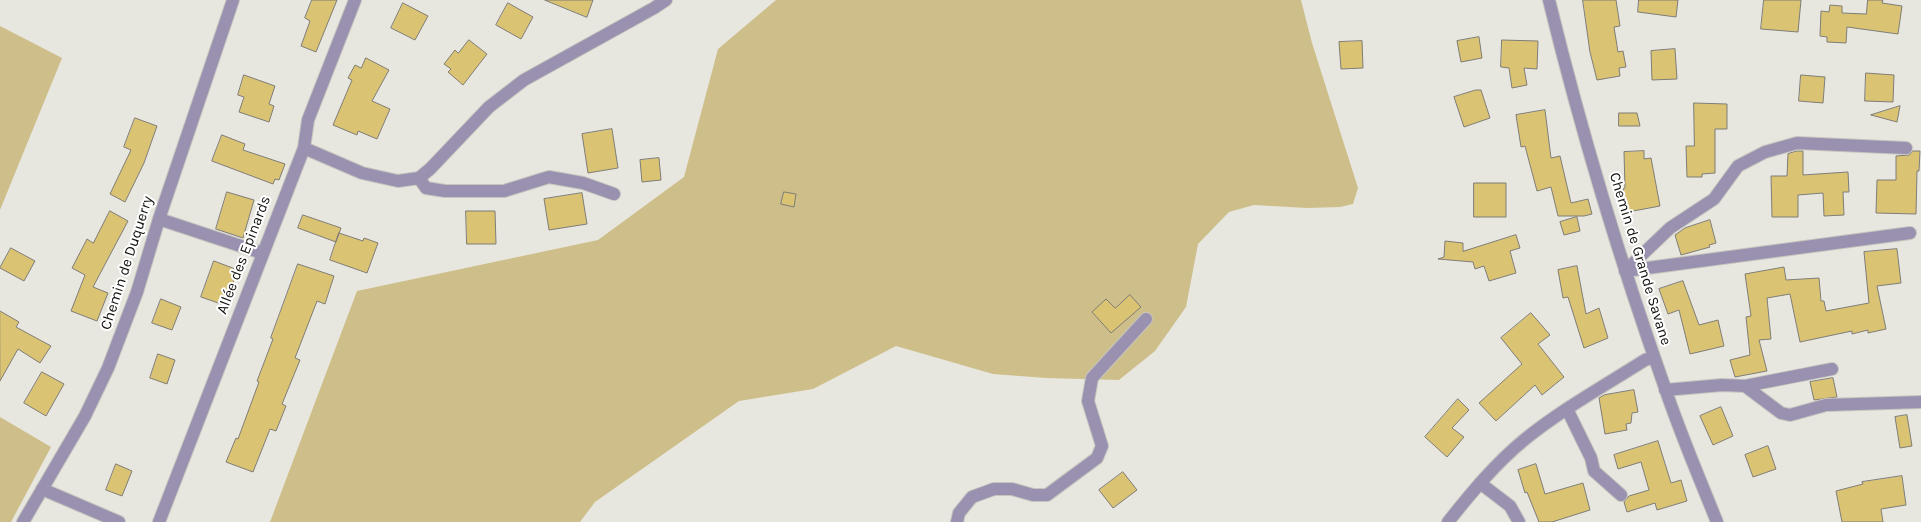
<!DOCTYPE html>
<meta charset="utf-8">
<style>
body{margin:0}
canvas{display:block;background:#e7e6df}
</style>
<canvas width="1921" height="522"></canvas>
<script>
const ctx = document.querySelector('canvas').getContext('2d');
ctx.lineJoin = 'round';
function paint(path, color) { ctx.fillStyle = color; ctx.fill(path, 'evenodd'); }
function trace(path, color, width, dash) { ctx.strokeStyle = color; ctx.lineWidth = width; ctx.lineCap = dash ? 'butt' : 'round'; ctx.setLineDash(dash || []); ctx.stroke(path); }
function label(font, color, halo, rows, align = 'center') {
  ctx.font = font + ' Karla,sans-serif'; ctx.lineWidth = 4; ctx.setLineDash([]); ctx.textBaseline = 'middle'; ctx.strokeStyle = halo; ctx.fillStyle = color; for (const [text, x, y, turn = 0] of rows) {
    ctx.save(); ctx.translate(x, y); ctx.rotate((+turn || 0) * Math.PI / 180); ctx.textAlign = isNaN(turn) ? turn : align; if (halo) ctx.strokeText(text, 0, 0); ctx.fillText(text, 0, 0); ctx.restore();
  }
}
const green = new Path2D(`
 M776,0H1301L1312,43L1358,188L1353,204L1340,207L1307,208L1254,205L1229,212L1198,244L1186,307L1155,351L1119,380L1046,378L993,374L896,346L813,389L739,401L595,502L580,522H270L357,291L598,240L684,177L718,49Z
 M0,26L62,58L0,210Z
 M0,417L51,447L11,522H0Z`);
const building = new Path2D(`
 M312,0H337L316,52L301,46L310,21L305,18Z
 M545,0H593L587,17Z
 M1583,0H1616L1620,26L1614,27L1618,52L1623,51L1626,67L1619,68L1620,76L1597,80L1590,52Z
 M1639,0H1678L1676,17L1638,12Z
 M1764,0H1801L1798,32L1761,29Z
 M1868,0H1883L1882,3L1902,6L1898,34L1847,27L1846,43L1827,42V37L1820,36L1821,11L1829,12L1830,5L1842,6V13L1866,14Z
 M403,3L428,16L415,40L391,28Z
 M508,3L533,17L521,39L496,25Z
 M1479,37L1482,58L1461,62L1457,41Z
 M469,40L487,54L463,85L448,72L451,69L444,64L455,50L458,53Z
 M1502,40L1538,41L1537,69L1524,68L1527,85L1512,88L1509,68L1501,67Z
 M1362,41L1363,68L1341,69L1339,42Z
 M1675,49L1677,79L1652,80L1651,51Z
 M366,58L389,70L372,101L390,109L377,139L358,131L357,135L333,125L352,80L348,78L355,65L361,68Z
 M1866,73L1894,75L1893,102L1865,101Z
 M244,75L275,86L269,104L274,106L269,122L239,112L244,97L238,95Z
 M1801,75L1825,77L1823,103L1799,101Z
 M1476,90H1481L1490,118L1464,127L1454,97Z
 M1694,103L1727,104V129H1715V173L1702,174V177H1687L1686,146H1694Z
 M1900,106L1897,122L1871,115Z
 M1545,110L1551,158L1560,156L1571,203L1588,199L1592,214L1584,216H1558L1551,187L1537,191L1525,146L1521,147L1516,115Z
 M1619,113H1637L1640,126H1619Z
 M135,118L157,126L144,163L125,202L110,194L131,150L124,147Z
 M612,129L618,168L588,173L582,134Z
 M222,135L245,144L243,150L285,164L279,180L275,179L273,184L212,161Z
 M1644,151V159L1651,158L1660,206L1628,212L1623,189L1625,188L1624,152Z
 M1797,151H1803V175L1848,172L1849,192H1843L1844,215L1824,216L1823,193L1798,195V217H1772L1771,176H1787L1788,154Z
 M1913,151H1920L1919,171H1917L1916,214L1876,213L1877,180H1896V156L1909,155Z
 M659,158L661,180L642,182L640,160Z
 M1474,183H1506V217H1474Z
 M227,192L254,200L243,238L216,229Z
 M784,192L796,194L794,207L781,204Z
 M582,193L587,224L549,230L544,199Z
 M110,211L128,221L93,287L108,293L97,321L71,311L85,275L72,268L87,239L93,243Z
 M466,211H495L496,244H467Z
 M303,215L341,228L336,242L298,228Z
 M1577,217L1580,231L1564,235L1560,222Z
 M1710,220L1716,243L1709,245L1710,247L1681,255L1675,235L1685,228Z
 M339,233L363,241L364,238L378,243L367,273L330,260Z
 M1516,235L1520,248L1510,251L1516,273L1489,281L1484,266L1475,269L1473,262L1438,259L1444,257L1445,241L1463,243V251Z
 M11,248L35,261L24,281L0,268Z
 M1897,249L1901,283L1877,286L1886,329L1868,333V330L1852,334V331L1800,342L1790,294L1767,298L1771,339L1759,340L1767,371L1735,377L1730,360L1750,355L1746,317L1751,316L1745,274L1784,267L1786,280L1819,278L1821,301H1824L1826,311L1869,303L1864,252Z
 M214,261L238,270L224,305L201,297Z
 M298,264L334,276L325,304L317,301L295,358L300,360L282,404L286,406L276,431L270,429L253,472L226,462L236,438L238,439L259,382L257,381L273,339L271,338Z
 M1577,266L1586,314L1599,308L1608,338L1584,348L1568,297L1563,298L1558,270Z
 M1683,281L1699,325L1718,320L1724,346L1690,354L1679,310L1668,314L1659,289Z
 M1130,295L1141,307L1111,333L1092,312L1106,299L1115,308Z
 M161,299L181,307L172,330L152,323Z
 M0,311L19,322L16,327L51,346L40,363L18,349L0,381Z
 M1531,313L1550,335L1538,344L1564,377L1542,395L1535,385L1496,421L1479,403L1522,364L1501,338Z
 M158,354L175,360L167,384L150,378Z
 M42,372L64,384L46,416L24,403Z
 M1833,378L1837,397L1814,400L1810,382Z
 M1634,390L1638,412L1632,413L1631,423L1626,424L1627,430L1605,434L1599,398L1604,395Z
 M1458,399L1469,410L1452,428L1464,437L1447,457L1425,437Z
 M1721,407L1733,436L1713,445L1700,416Z
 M1907,415L1912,446L1900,448L1895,417Z
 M1658,441L1671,483L1681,480L1687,501L1657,510L1655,503L1627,512L1624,502L1629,496L1649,490L1641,462L1618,469L1614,455Z
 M1768,446L1776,469L1753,477L1745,455Z
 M116,464L132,471L122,496L106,490Z
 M1536,464L1545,494L1583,483L1590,510L1552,522H1539L1527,492L1525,493L1518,470Z
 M1123,472L1137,490L1113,508L1099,490Z
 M1902,476L1906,505L1881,509L1883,522H1842L1836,491L1863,484L1862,482Z`);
const minor = new Path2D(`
 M1549,0C1581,131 1620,261 1665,388C1680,433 1699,477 1717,522
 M304,148L362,173L398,181L419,178L430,169L489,107L524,80L654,8L666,0
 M419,178L426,188L445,191H504L549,177L583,183L614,194
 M159,219L262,253
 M1625,271L1670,228L1714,199L1738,166L1765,152L1797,143L1906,148
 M1625,271L1910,233
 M1745,386L1832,369
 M1665,390L1722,385L1745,386L1781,413L1790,415L1826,405L1921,402
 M1567,409L1591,458L1594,471L1621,495
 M1480,483L1510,506L1519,522
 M42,489L119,522
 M23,522L85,416L108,368L137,292L159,219L233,0
 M159,522L304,148L308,120L355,0
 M957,522L959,513L972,497L994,489H1012L1033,495H1047L1097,458L1102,446L1088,401L1092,378L1146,319
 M1448,522C1471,493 1495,464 1524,440C1561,410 1604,386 1645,360L1654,357`);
const streetNames = [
 ["Allée des Epinards",244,255,-69],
 ["Chemin de Grande Savane",1640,259,73],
 ["Chemin de Duquerry",127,263,-72]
];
paint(green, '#cebf8a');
paint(building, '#dac373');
trace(building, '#7f7d77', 1);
trace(minor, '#c5c4be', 14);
trace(minor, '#9a90b0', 12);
label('15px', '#11100e', '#fff', streetNames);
</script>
